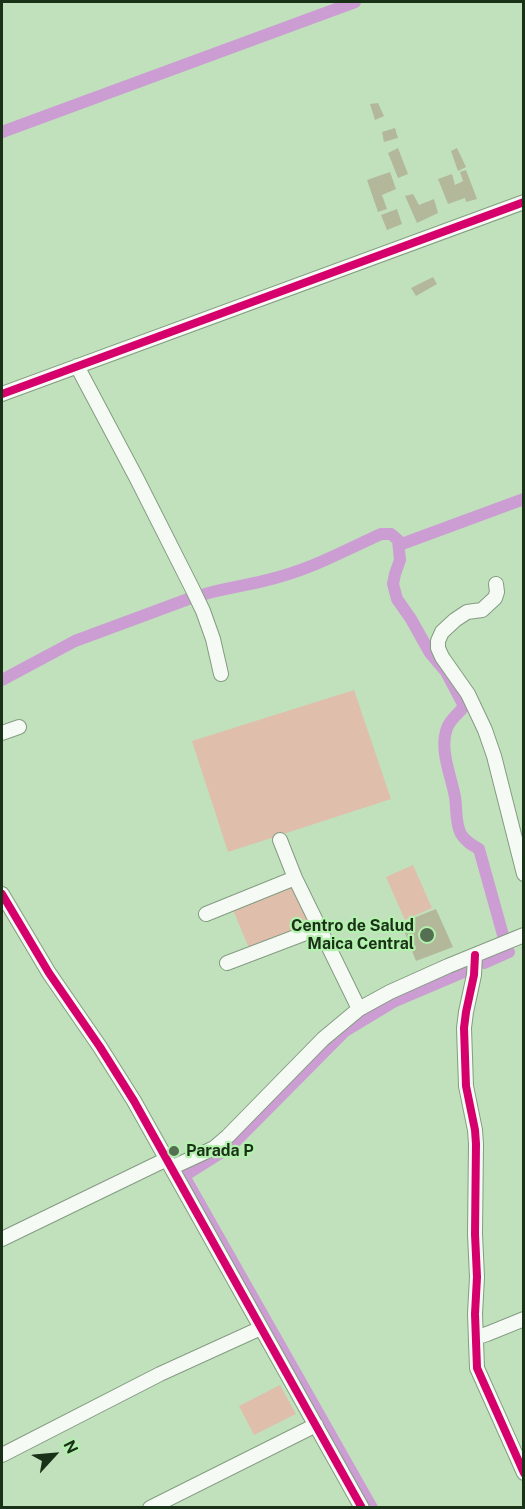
<!DOCTYPE html>
<style>
body{margin:0}
#map{position:relative;width:525px;height:1509px;overflow:hidden;background:#c1e1bd;font-family:"Public Sans",sans-serif}
canvas{display:block}
.frame{position:absolute;inset:0;border:3px solid #193117;pointer-events:none}
.north{position:absolute;left:24px;top:1425px;width:60px;height:60px;-webkit-text-stroke:4px #b4f0ae;paint-order:stroke;rotate:64deg;font-size:16px;font-weight:700;line-height:24px;text-align:center;color:#193117}
.north::after{content:'';display:block;margin:auto;width:21px;height:27px;background:#193117;clip-path:polygon(50% 0,100% 100%,50% 72%,0 100%)}
</style>
<div id="map">
<canvas width="525" height="1509"></canvas>
<div class="frame"></div>
<div class="north">N</div>
</div>
<script>
const ctx = document.querySelector('canvas').getContext('2d');
ctx.lineJoin = 'round';
function paint(path, color) { ctx.fillStyle = color; ctx.fill(path, 'evenodd'); }
function trace(path, color, width, dash) { ctx.strokeStyle = color; ctx.lineWidth = width; ctx.lineCap = dash ? 'butt' : 'round'; ctx.setLineDash(dash || []); ctx.stroke(path); }
function label(font, color, halo, rows, align = 'center') {
  ctx.font = font + ' "Public Sans",sans-serif'; ctx.lineWidth = 4.5; ctx.setLineDash([]); ctx.textBaseline = 'middle'; ctx.strokeStyle = halo; ctx.fillStyle = color; for (const [text, x, y, turn = 0] of rows) {
    ctx.save(); ctx.translate(x, y); ctx.rotate((+turn || 0) * Math.PI / 180); ctx.textAlign = isNaN(turn) ? turn : align; if (halo) ctx.strokeText(text, 0, 0); ctx.fillText(text, 0, 0); ctx.restore();
  }
}
const green = new Path2D(`
 M354,690L391,799L228,852L192,741Z
 M413,865L432,908L405,920L386,877Z
 M292,885L310,923L309,924L249,948L233,910Z
 M280,1385L296,1414L254,1435L239,1406Z`);
const canal = new Path2D(`
 M2,132L355,2
 M399,545L524,499
 M205,594C230,587 257,584 282,576C317,566 348,549 381,534H391L398,540L400,560L395,574L393,584L397,599L411,619L430,653L446,672L464,706C459,714 451,718 447,728C439,750 451,775 455,797C457,809 455,823 461,834C465,841 472,845 479,849L503,935
 M2,680L75,641L191,598
 M484,963L509,952
 M372,1508L184,1176L230,1147L345,1031L393,1002L466,971`);
const building = new Path2D(`
 M378,103L384,116L375,120L370,104Z
 M395,128L398,138L384,142L382,132Z
 M398,148L408,174L398,178L388,153Z
 M457,148L466,167L458,171L451,151Z
 M466,170L477,199L466,202L465,198L448,204L438,179L452,174L455,185L463,181L460,172Z
 M390,172L396,189L382,195L387,209L378,212L367,180Z
 M413,194L419,205L434,199L438,213L417,223L405,196Z
 M397,209L402,224L387,230L381,215Z
 M433,277L437,284L416,296L411,288Z
 M436,909L453,947L416,961L401,923Z`);
const minor = new Path2D(`
 M77,366L137,479L192,588L203,611L213,639L221,674
 M2,394L524,202
 M496,584L497,592L495,598L482,610L467,612L455,620L442,632L438,641V648L442,657L468,694L485,730L494,756L524,874
 M2,733L19,727
 M280,840L295,878L359,1009
 M2,894L49,973L100,1047L134,1101L362,1508
 M206,914L295,878
 M475,955L474,975L466,1012L464,1028L466,1086L475,1130L476,1144L475,1234L477,1277L475,1314L477,1368L524,1473
 M227,963L319,928
 M173,1167L214,1148L228,1136L323,1039L359,1009L390,992L448,966L524,935
 M2,1239L167,1159
 M476,1333L481,1336L487,1334L524,1319
 M2,1455L160,1374L261,1328
 M150,1508L316,1425`);
const cycleway = new Path2D(`
 M2,394L524,202
 M2,894L49,973L100,1047L134,1101L362,1508
 M475,955L474,975L466,1012L464,1028L466,1086L475,1130L476,1144L475,1234L477,1277L475,1314L477,1368L524,1473`);
const markers = [
 [427,935,8,"#546f51"],
 [174,1151,6,"#546f51"]
];
const poiNames = [
 ["Centro de Salud",414,926],
 ["Maica Central",414,944],
 ["Parada P",186,1151,"left"]
];
paint(green, '#dfbeac');
trace(canal, '#cc9dd2', 12);
paint(building, '#b2b899');
trace(minor, '#839c80', 16);
trace(minor, '#f6faf5', 14);
trace(cycleway, '#d6006c', 8);
for (const [x, y, r, color] of markers) { const dot = new Path2D(); dot.arc(x, y, r, 0, 2 * Math.PI); ctx.fillStyle = color; ctx.fill(dot); trace(dot, '#b4f0ae', 2); }
label('bold 16px', '#193117', '#b4f0ae', poiNames, 'right');
</script>
